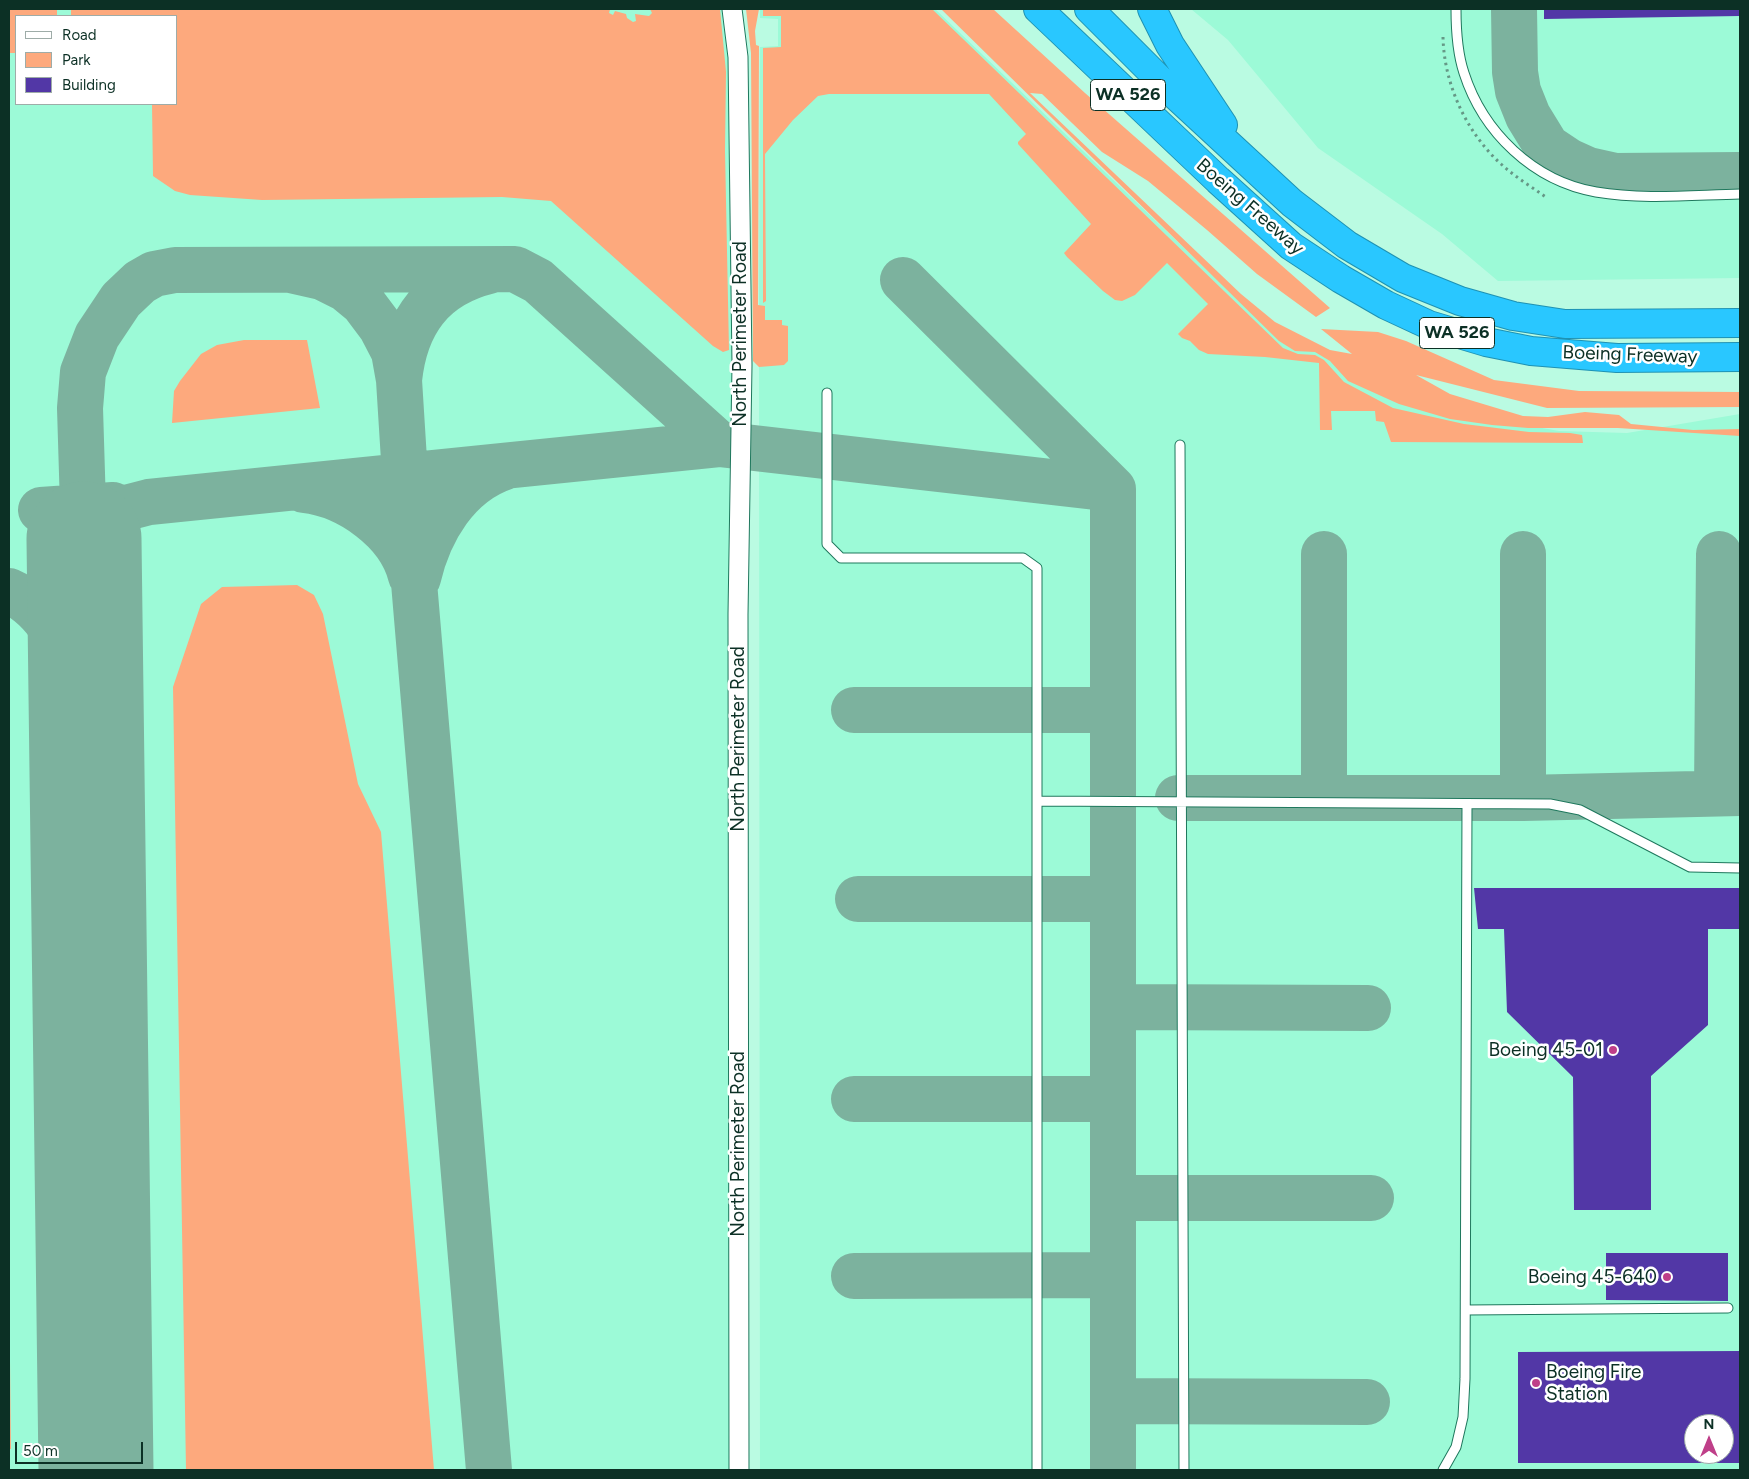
<!DOCTYPE html>
<style>
body{margin:0}
#map{position:relative;width:1749px;height:1479px;overflow:hidden;background:#bafbe2;font-family:Figtree,sans-serif}
canvas{display:block}
.frame{position:absolute;inset:0;border:10px solid #0c3025;pointer-events:none}
.legend{position:absolute;left:15px;top:15px;width:162px;height:90px;box-sizing:border-box;background:#fff;border:1px solid #9eaca8;margin:0;padding:6px 9px;list-style:none;font-size:15px;color:#0c3025}
.legend li{display:flex;align-items:center;gap:10px;height:25px}
.legend b{width:25px;border:1px solid #9eaca8}
.north{position:absolute;left:1684px;top:1414px;width:50px;height:50px;box-sizing:border-box;background:#fff;border:1px solid #9eaca8;border-radius:50%;rotate:0deg;font-size:14px;font-weight:700;line-height:20px;text-align:center;color:#0c3025}
.north::after{content:'';display:block;margin:auto;width:18px;height:22px;background:#bf3f89;clip-path:polygon(50% 0,100% 100%,50% 72%,0 100%)}
.scale{position:absolute;left:15px;top:1442px;width:128px;height:22px;box-sizing:border-box;border:2px solid #0c3025;border-top:0;padding-left:6px;font-size:15px;line-height:18px;white-space:nowrap;color:#0c3025;-webkit-text-stroke:4px #fff;paint-order:stroke}
</style>
<div id="map">
<canvas width="1749" height="1479"></canvas>
<div class="frame"></div>
<ul class="legend">
<li><b style="height:6px;background:#fff"></b>Road</li>
<li><b style="height:14px;background:#fda97d"></b>Park</li>
<li><b style="height:14px;background:#5237a6"></b>Building</li>
</ul>
<div class="north">N</div>
<div class="scale">50 m</div>
</div>
<script>
const ctx = document.querySelector('canvas').getContext('2d');
ctx.lineJoin = 'round';
function paint(path, color) { ctx.fillStyle = color; ctx.fill(path, 'evenodd'); }
function trace(path, color, width, dash) { ctx.strokeStyle = color; ctx.lineWidth = width; ctx.lineCap = dash ? 'butt' : 'round'; ctx.setLineDash(dash || []); ctx.stroke(path); }
function label(font, color, halo, rows, align = 'center') {
  ctx.font = font + ' Figtree,sans-serif'; ctx.lineWidth = 5; ctx.setLineDash([]); ctx.textBaseline = 'middle'; ctx.strokeStyle = halo; ctx.fillStyle = color; for (const [text, x, y, turn = 0] of rows) {
    ctx.save(); ctx.translate(x, y); ctx.rotate((+turn || 0) * Math.PI / 180); ctx.textAlign = isNaN(turn) ? turn : align; if (halo) ctx.strokeText(text, 0, 0); ctx.fillText(text, 0, 0); ctx.restore();
  }
}
const built = new Path2D(`
 M9,9H727L731,47L733,1396L732,1470H9ZM16,16H176V104H16Z
 M760,9H935L1205,268L1242,301L1300,343L1492,419L1559,431L1627,433L1740,414V1470H760L759,309L760,47L778,46V19L760,18ZM1694,1424H1724V1454H1694Z
 M1191,9H1740V278L1498,281L1442,234L1318,148L1228,40Z`);
const green = new Path2D(`
 M9,9H57V16H16V53H9Z
 M71,9H610L609,13L613,15L615,11L626,14L627,18L633,22L636,21L635,14L649,16L652,13L650,9H720L726,72L725,151L729,350L723,352L713,346L551,201L502,197L262,200L190,195L175,191L153,176L152,104H176V16H71Z
 M746,9H759L755,31L756,45L759,46L758,305L765,306V320H782V325L788,326V361L784,365L759,367L753,361L751,53Z
 M763,9H932L1283,348L1298,354L1315,355L1324,360L1344,382L1393,408L1464,424L1529,432L1570,433L1582,435L1583,443L1391,442L1384,422L1376,421L1375,411H1331L1332,430H1320L1319,363L1265,357L1208,354L1199,350L1190,341L1182,338L1178,334L1208,304L1167,263L1135,295L1122,301L1115,300L1103,291L1067,257L1064,253L1066,251L1091,224L1018,144V142L1026,134L989,94H829L818,96L793,120L765,154L766,301L763,303V48L781,47V16H763Z
 M941,9H993L1085,93L1330,308L1316,317L1257,274L1207,230L1148,181L1102,152L1042,94L1030,93L1241,294L1275,322L1330,350L1352,354L1321,329L1378,332L1406,341L1494,380L1579,391L1740,392V407L1547,408L1416,375L1450,394L1523,416L1548,417L1585,412L1619,415L1631,424L1693,430L1740,429V436L1618,428H1528L1492,425L1450,419L1399,404L1348,381L1330,361L1315,352L1295,351L1279,341Z
 M244,340H307L320,408L172,423L174,391L180,381L201,354L217,345Z
 M297,585L314,595L323,614L358,784L381,832L434,1470H186L173,687L201,604L222,587Z
 M9,1273L11,1449H9Z`);
const taxiway = new Path2D(`
 M1514,9L1515,72L1518,91L1528,116L1547,147L1568,161L1588,170L1615,176L1740,175
 M291,270L322,277L346,289L363,303L381,327L394,352L399,380L405,476L489,1470
 M903,280L1113,489
 M399,380C405,323 432,285 489,271
 M304,490C349,495 400,531 411,576
 M41,510L113,505
 M84,539L99,520L122,509L149,502L719,444L1113,489V1470
 M84,539L80,408L83,372L97,336L121,300L140,282L154,274L175,270L515,269L538,281L719,444
 M1324,554V798
 M1523,554V798
 M418,578C429,531 457,483 505,467
 M9,591C52,610 68,657 85,698
 M854,710H1113
 M1717,793L1719,554
 M1178,798H1523L1740,793
 M858,899H1113
 M1113,1007L1368,1008
 M854,1099H1111
 M1113,1198H1371
 M854,1276L1113,1275
 M1113,1401L1367,1402`);
const runway = new Path2D(`
 M84,539L96,1470`);
const building = new Path2D(`
 M1544,9H1740V16L1544,19Z
 M1474,888H1740V929H1708V1025L1651,1076V1210H1574L1573,1077L1507,1012L1504,929H1478Z
 M1606,1253H1728V1301L1606,1300Z
 M1740,1351V1463H1518V1352ZM1694,1424H1724V1454H1694Z`);
const path = new Path2D(`
 M1443,37C1444,84 1466,132 1501,164C1515,177 1532,187 1547,198`);
const lane = new Path2D(`
 M1456,9C1456,30 1457,52 1464,73C1483,132 1533,181 1596,192C1643,200 1693,195 1740,194
 M827,393V544L841,558H1023L1037,568V1470
 M1180,445L1184,1470
 M1037,801L1550,804L1580,810L1690,867L1740,868
 M1466,1310L1728,1308
 M1443,1470L1456,1447L1463,1417L1465,1379L1467,804`);
const street = new Path2D(`
 M732,9L738,57L742,365L738,614L739,1470`);
const highway = new Path2D(`
 M1038,9L1218,180L1291,246L1341,279L1386,305L1429,325L1486,342L1531,351L1617,358L1740,357
 M1089,9L1174,94L1292,203L1347,245L1403,278L1460,301L1513,316L1565,324L1740,323
 M1152,9L1170,45L1223,125`);
const markers = [
 [1613,1050,5,"#bf3f89"],
 [1667,1277,5,"#bf3f89"],
 [1536,1383,5,"#bf3f89"]
];
const shields = [
 [1128,95,75],
 [1457,333,75]
];
const shieldNames = [
 ["WA 526",1128,95],
 ["WA 526",1457,333]
];
const streetNames = [
 ["Boeing Freeway",1250,207,41],
 ["North Perimeter Road",740,334,-90],
 ["Boeing Freeway",1630,355,2],
 ["North Perimeter Road",738,739,-90],
 ["North Perimeter Road",738,1144,-90]
];
const poiNames = [
 ["Boeing 45-01",1603,1050],
 ["Boeing 45-640",1657,1277],
 ["Boeing Fire",1546,1372,"left"],
 ["Station",1546,1394,"left"]
];
paint(built, '#9cfad7');
paint(green, '#fda97d');
trace(taxiway, '#7cb29e', 46);
trace(runway, '#7cb29e', 115);
paint(building, '#5237a6');
trace(lane, '#1f785d', 11);
trace(street, '#1f785d', 21);
trace(highway, '#1f92b3', 30);
trace(path, '#659886', 3, [2.5, 4]);
trace(lane, '#fff', 9);
trace(street, '#fff', 19);
trace(highway, '#29c7ff', 28);
for (const [x, y, r, color] of markers) { const dot = new Path2D(); dot.arc(x, y, r, 0, 2 * Math.PI); ctx.fillStyle = color; ctx.fill(dot); trace(dot, '#fff', 2); }
for (const [x, y, w] of shields) { const box = new Path2D(); box.roundRect(x - w / 2, y - 15.5, w, 31, 4); ctx.fillStyle = '#fff'; ctx.fill(box); trace(box, '#0c3025', 1); }
label('bold 18px', '#0c3025', null, shieldNames);
label('19px', '#0c3025', '#fff', streetNames);
label('19px', '#0c3025', '#fff', poiNames, 'right');
</script>
